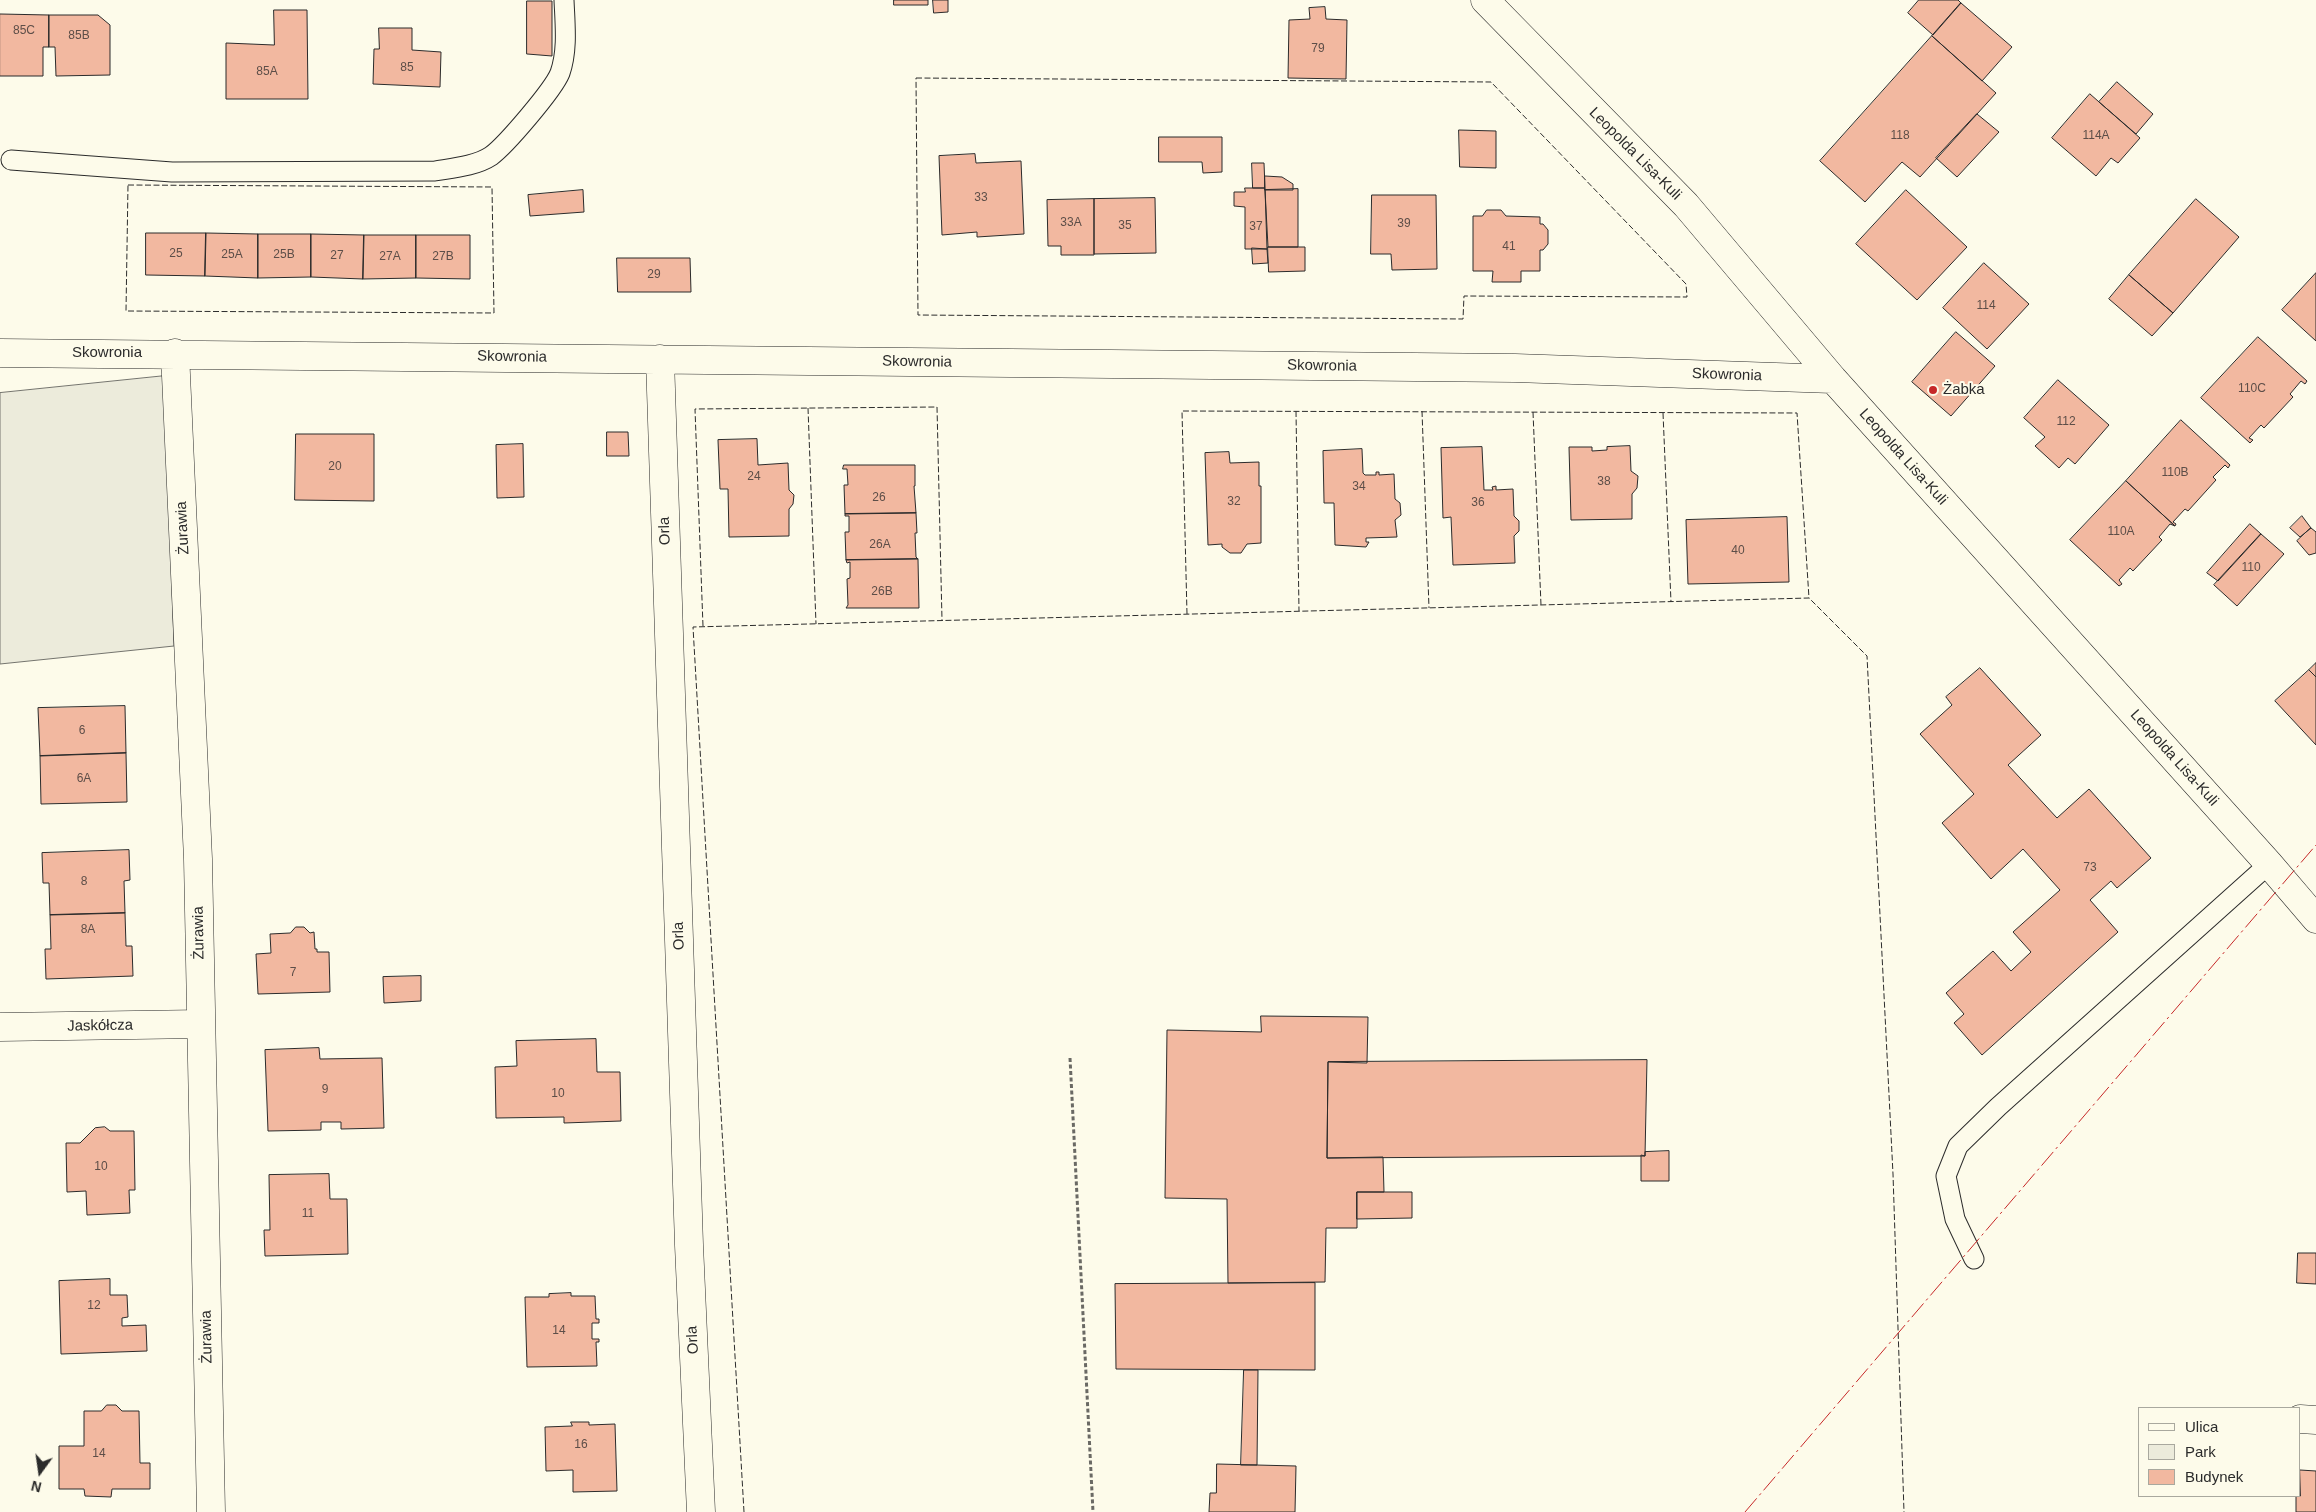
<!DOCTYPE html>
<meta charset="utf-8">
<style>
body{margin:0}
#map{position:relative;width:2316px;height:1512px;overflow:hidden;background:#fdfbea;font-family:Arial,sans-serif}
canvas{display:block}
.legend{position:absolute;left:2138px;top:1407px;width:162px;height:90px;box-sizing:border-box;background:#fdfbea;border:1px solid #a9a89e;margin:0;padding:6px 9px;list-style:none;font-size:15px;color:#2b2b2b}
.legend li{display:flex;align-items:center;gap:10px;height:25px}
.legend b{width:25px;border:1px solid #a9a89e}
.north{position:absolute;left:15px;top:1447px;width:50px;height:50px;-webkit-text-stroke:4px #fdfbea;paint-order:stroke;rotate:194deg;font-size:14px;font-weight:700;line-height:20px;text-align:center;color:#2b2b2b}
.north::after{content:'';display:block;margin:auto;width:18px;height:22px;background:#2b2b2b;clip-path:polygon(50% 0,100% 100%,50% 72%,0 100%)}
</style>
<div id="map">
<canvas width="2316" height="1512"></canvas>
<ul class="legend">
<li><b style="height:6px;background:#fdfbea"></b>Ulica</li>
<li><b style="height:14px;background:#ecebdb"></b>Park</li>
<li><b style="height:14px;background:#f2b8a0"></b>Budynek</li>
</ul>
<div class="north">N</div>
</div>
<script>
const ctx = document.querySelector('canvas').getContext('2d');
ctx.lineJoin = 'round';
function paint(path, color) { ctx.fillStyle = color; ctx.fill(path, 'evenodd'); }
function trace(path, color, width, dash) { ctx.strokeStyle = color; ctx.lineWidth = width; ctx.lineCap = dash ? 'butt' : 'round'; ctx.setLineDash(dash || []); ctx.stroke(path); }
function label(font, color, halo, rows, align = 'center') {
  ctx.font = font + ' Arial,sans-serif'; ctx.lineWidth = 4; ctx.setLineDash([]); ctx.textBaseline = 'middle'; ctx.strokeStyle = halo; ctx.fillStyle = color; for (const [text, x, y, turn = 0] of rows) {
    ctx.save(); ctx.translate(x, y); ctx.rotate((+turn || 0) * Math.PI / 180); ctx.textAlign = isNaN(turn) ? turn : align; if (halo) ctx.strokeText(text, 0, 0); ctx.fillText(text, 0, 0); ctx.restore();
  }
}
const green = new Path2D(`
 M165,376L174,646L0,664V393Z`);
const building = new Path2D(`
 M894,0H928V5H894Z
 M933,0H948V12L934,13Z
 M1919,0H1958L1961,3L1933,35L1908,13Z
 M527,1H552V56L527,54Z
 M1961,3L2012,47L1982,81L1932,36Z
 M1325,7L1326,19L1347,20L1346,79L1288,78L1289,20L1310,19L1309,8Z
 M274,10H307L308,99H226V43L274,45Z
 M0,14L49,15V47H43V76H0Z
 M49,15H98L110,25V75L56,76L55,47H49Z
 M379,28H412V50L441,52L440,87L373,84L374,49H379Z
 M1932,36L1996,93L1920,177L1902,162L1865,202L1820,161Z
 M2117,82L2153,114L2136,134L2099,102Z
 M2090,94L2140,138L2118,163L2111,158L2096,176L2052,138Z
 M1977,114L1999,132L1957,177L1936,158Z
 M1459,130L1496,131V168L1460,167Z
 M1159,137H1222V172L1203,173L1202,162H1159Z
 M975,154L976,163L1021,161L1024,234L977,237V232L942,235L939,156Z
 M1252,163H1264L1265,188H1253Z
 M1265,176L1282,177L1293,184V190H1265Z
 M1245,188H1265L1267,249H1245V207L1234,206V192H1245Z
 M1298,189V247H1268L1265,190Z
 M583,190L584,212L530,216L528,195Z
 M1906,190L1967,247L1917,300L1856,244Z
 M1372,195H1436L1437,269L1392,270L1391,254H1371Z
 M1155,198L1156,253L1094,254V199Z
 M1094,199V255H1061V246H1048L1047,200Z
 M2196,199L2239,237L2173,313L2129,275Z
 M1487,210H1501L1506,216L1540,217V224H1543L1548,230V244L1543,250H1540V271H1521V282H1492L1493,271H1473V216H1482Z
 M146,233H206L205,276L146,275Z
 M206,233L258,234V278L205,276Z
 M258,234H311V277L258,278Z
 M311,234L364,235L363,279L311,277Z
 M364,235H416V278L363,279Z
 M416,235H470V279L416,278Z
 M1268,247H1305V271L1269,272Z
 M1252,248L1267,249L1268,263L1253,264Z
 M617,258H690L691,292H618Z
 M1984,263L2029,304L1987,349L1943,308Z
 M2316,273V341L2282,310Z
 M2129,275L2173,313L2152,336L2109,299Z
 M1956,332L1995,366L1951,416L1912,382Z
 M2258,337L2307,381L2305,384L2301,381L2290,394L2293,397L2264,428L2261,425L2249,438L2253,440L2250,443L2201,398Z
 M2058,380L2109,425L2075,464L2068,458L2059,468L2035,446L2045,437L2024,418Z
 M2181,420L2230,465L2228,468L2225,465L2213,477L2216,480L2188,511L2185,509L2173,522L2176,524L2175,526L2126,481Z
 M607,432H628L629,456H607Z
 M296,434H374V501L295,500Z
 M757,439L758,465L788,463L789,490L794,495L793,504L789,509V536L729,537L728,489H720L718,440Z
 M523,444L524,497L497,498L496,445Z
 M1630,446L1631,471L1638,476L1637,488L1632,494V519L1571,520L1569,447H1592V451L1607,450V447Z
 M1482,447L1484,490H1493L1492,487L1496,486V490L1513,489L1514,516L1519,521V531L1514,536L1515,563L1453,565L1451,517L1443,518L1441,448Z
 M1362,449L1363,473L1365,475H1376V472H1379V475L1394,474L1395,499L1400,503L1401,515L1395,520L1397,537L1366,538V542H1369L1366,547L1335,545L1334,503H1324V501L1323,451Z
 M1229,452L1230,463L1259,462V486H1261V543L1247,544L1241,553H1230L1222,547V544L1208,545L1205,453Z
 M844,465H915V486H914L916,513L845,514L844,485H848L847,469H843Z
 M2126,481L2175,526L2170,524L2159,537L2162,540L2133,571L2130,568L2119,580L2122,584L2119,586L2070,540Z
 M916,513L917,533H915L916,557L918,559L846,560L845,532H849V516H845V514Z
 M2302,516L2311,528L2300,537L2290,528Z
 M1787,517L1789,582L1688,584L1686,520Z
 M2250,524L2261,534L2218,581L2207,573Z
 M2311,528L2316,532V553L2309,555L2297,541Z
 M2261,534L2284,554L2237,606L2214,585Z
 M918,559L919,608H846L848,605L847,579L850,578V562L847,563L846,560Z
 M2316,663V677L2309,670Z
 M1980,668L2041,735L2008,765L2057,818L2089,789L2151,858L2117,888L2111,881L2090,900L2118,932L1982,1055L1954,1023L1964,1014L1946,993L1993,951L2011,971L2031,952L2013,932L2060,890L2023,849L1991,879L1942,823L1974,794L1920,734L1952,705L1946,697Z
 M2309,670L2316,677V745L2275,701Z
 M125,706L126,753L40,756L38,708Z
 M126,753L127,802L41,804L40,756Z
 M129,850L130,880L124,881L125,913L50,915L49,883H43L42,853Z
 M125,913L126,946H132L133,976L46,979L45,949H51L50,915Z
 M296,927H304L310,933L314,932L315,949H317V952H329L330,992L258,994L256,954L271,953L270,934L290,933Z
 M421,976V1001L384,1003L383,977Z
 M1261,1016L1368,1017L1367,1063L1328,1062L1327,1158L1383,1157L1384,1192H1357V1228H1326L1325,1282L1228,1283L1227,1199L1165,1198L1167,1030L1261,1032Z
 M596,1039L597,1072H620L621,1121L564,1123V1117L496,1118L495,1067L517,1066L516,1041Z
 M319,1048L320,1059L382,1058L384,1128L341,1129V1122H321V1130L268,1131L265,1050Z
 M1647,1060L1645,1156L1327,1158L1328,1062Z
 M105,1127L110,1131H134L135,1190H129L130,1213L87,1215L86,1191L67,1192L66,1143H80L95,1128Z
 M1669,1151V1181H1641V1155L1645,1156V1152Z
 M329,1174L330,1199H347L348,1254L265,1256L264,1230H270L269,1175Z
 M1357,1192H1412V1218L1357,1219Z
 M2298,1253H2316V1284L2297,1283Z
 M110,1279V1295H127L128,1317L122,1318V1326L146,1325L147,1351L61,1354L59,1281Z
 M1315,1283V1370L1116,1369L1115,1284Z
 M571,1293V1296H595L596,1319H599V1323H592V1339H599V1342H596L597,1366L527,1367L525,1297H549V1294Z
 M1244,1370H1258L1257,1465H1241Z
 M107,1405H116L122,1411H139L140,1463H150V1489H112L111,1497L85,1496L84,1489H59V1446H84V1411H101Z
 M571,1422H589V1425L615,1424L617,1491L573,1492V1470L546,1471L545,1427L572,1426Z
 M1217,1464L1296,1466L1295,1512H1209L1210,1493H1216Z
 M2300,1470L2316,1471V1512H2296V1496H2300Z`);
const path = new Path2D(`
 M1070,1058L1093,1512`);
const lane = new Path2D(`
 M11,160L172,172L435,171C453,168 476,166 491,156C506,145 553,90 560,73C568,50 565,24 564,0
 M1974,1259L1955,1219L1946,1176L1958,1146L1998,1107L2269,864`);
const street = new Path2D(`
 M1485,0L1686,205L1833,379L2269,864L2316,919
 M0,353L1515,368L1833,379
 M175,353L198,859L211,1512
 M660,359L689,1245L701,1512
 M0,1027L201,1024
 M2300,1419L2316,1420`);
const fence = new Path2D(`
 M916,78L1491,82L1686,284L1687,297L1464,296L1463,319L918,315Z
 M128,185L492,187L494,313L126,311Z
 M808,408L816,624
 M1296,411L1299,611
 M1422,411L1429,608
 M1533,412L1541,605
 M1663,413L1671,602
 M1187,614L1182,411L1797,413L1809,598
 M703,626L695,409L937,407L942,620
 M744,1512L693,627L1809,598L1867,656L1893,1174L1904,1512`);
const power = new Path2D(`
 M1745,1512L2316,845`);
const markers = [
 [1933,390,5,"#c62828"]
];
const numberNames = [
 ["85C",24,31],
 ["85B",79,36],
 ["79",1318,49],
 ["85",407,68],
 ["85A",267,72],
 ["118",1900,136],
 ["114A",2096,136],
 ["33",981,198],
 ["33A",1071,223],
 ["39",1404,224],
 ["35",1125,226],
 ["37",1256,227],
 ["41",1509,247],
 ["25",176,254],
 ["25A",232,255],
 ["25B",284,255],
 ["27",337,256],
 ["27A",390,257],
 ["27B",443,257],
 ["29",654,275],
 ["114",1986,306],
 ["110C",2252,389],
 ["112",2066,422],
 ["20",335,467],
 ["110B",2175,473],
 ["24",754,477],
 ["38",1604,482],
 ["34",1359,487],
 ["26",879,498],
 ["32",1234,502],
 ["36",1478,503],
 ["110A",2121,532],
 ["26A",880,545],
 ["40",1738,551],
 ["110",2251,568],
 ["26B",882,592],
 ["6",82,731],
 ["6A",84,779],
 ["73",2090,868],
 ["8",84,882],
 ["8A",88,930],
 ["7",293,973],
 ["9",325,1090],
 ["10",558,1094],
 ["10",101,1167],
 ["11",308,1214],
 ["12",94,1306],
 ["14",559,1331],
 ["16",581,1445],
 ["14",99,1454]
];
const streetNames = [
 ["Leopolda Lisa-Kuli",1635,154,45],
 ["Skowronia",107,353],
 ["Skowronia",512,357,1],
 ["Skowronia",917,362,1],
 ["Skowronia",1322,366,1],
 ["Skowronia",1727,375,2],
 ["Leopolda Lisa-Kuli",1903,457,48],
 ["Żurawia",183,528,-93],
 ["Orla",665,531,-92],
 ["Leopolda Lisa-Kuli",2174,758,48],
 ["Żurawia",199,933,-91],
 ["Orla",679,936,-92],
 ["Jaskółcza",100,1026,-1],
 ["Żurawia",207,1337,-91],
 ["Orla",693,1340,-93]
];
const poiNames = [
 ["Żabka",1943,390]
];
paint(green, '#ecebdb');
trace(green, '#74746e', 1);
paint(building, '#f2b8a0');
trace(building, '#2b2b2b', 1);
trace(lane, '#2b2b2b', 21);
trace(street, '#2b2b2b', 29);
trace(path, '#6a6964', 3, [4, 2.5]);
trace(lane, '#fdfbea', 19);
trace(street, '#fdfbea', 28);
trace(fence, '#2b2b2b', 1, [6, 2.5]);
trace(power, '#c62828', 1, [18, 4, 2.5, 4]);
for (const [x, y, r, color] of markers) { const dot = new Path2D(); dot.arc(x, y, r, 0, 2 * Math.PI); ctx.fillStyle = color; ctx.fill(dot); trace(dot, '#fdfbea', 2); }
label('12px', '#5d4e48', null, numberNames);
label('15px', '#2b2b2b', '#fdfbea', streetNames);
label('15px', '#2b2b2b', '#fdfbea', poiNames, 'left');
</script>
